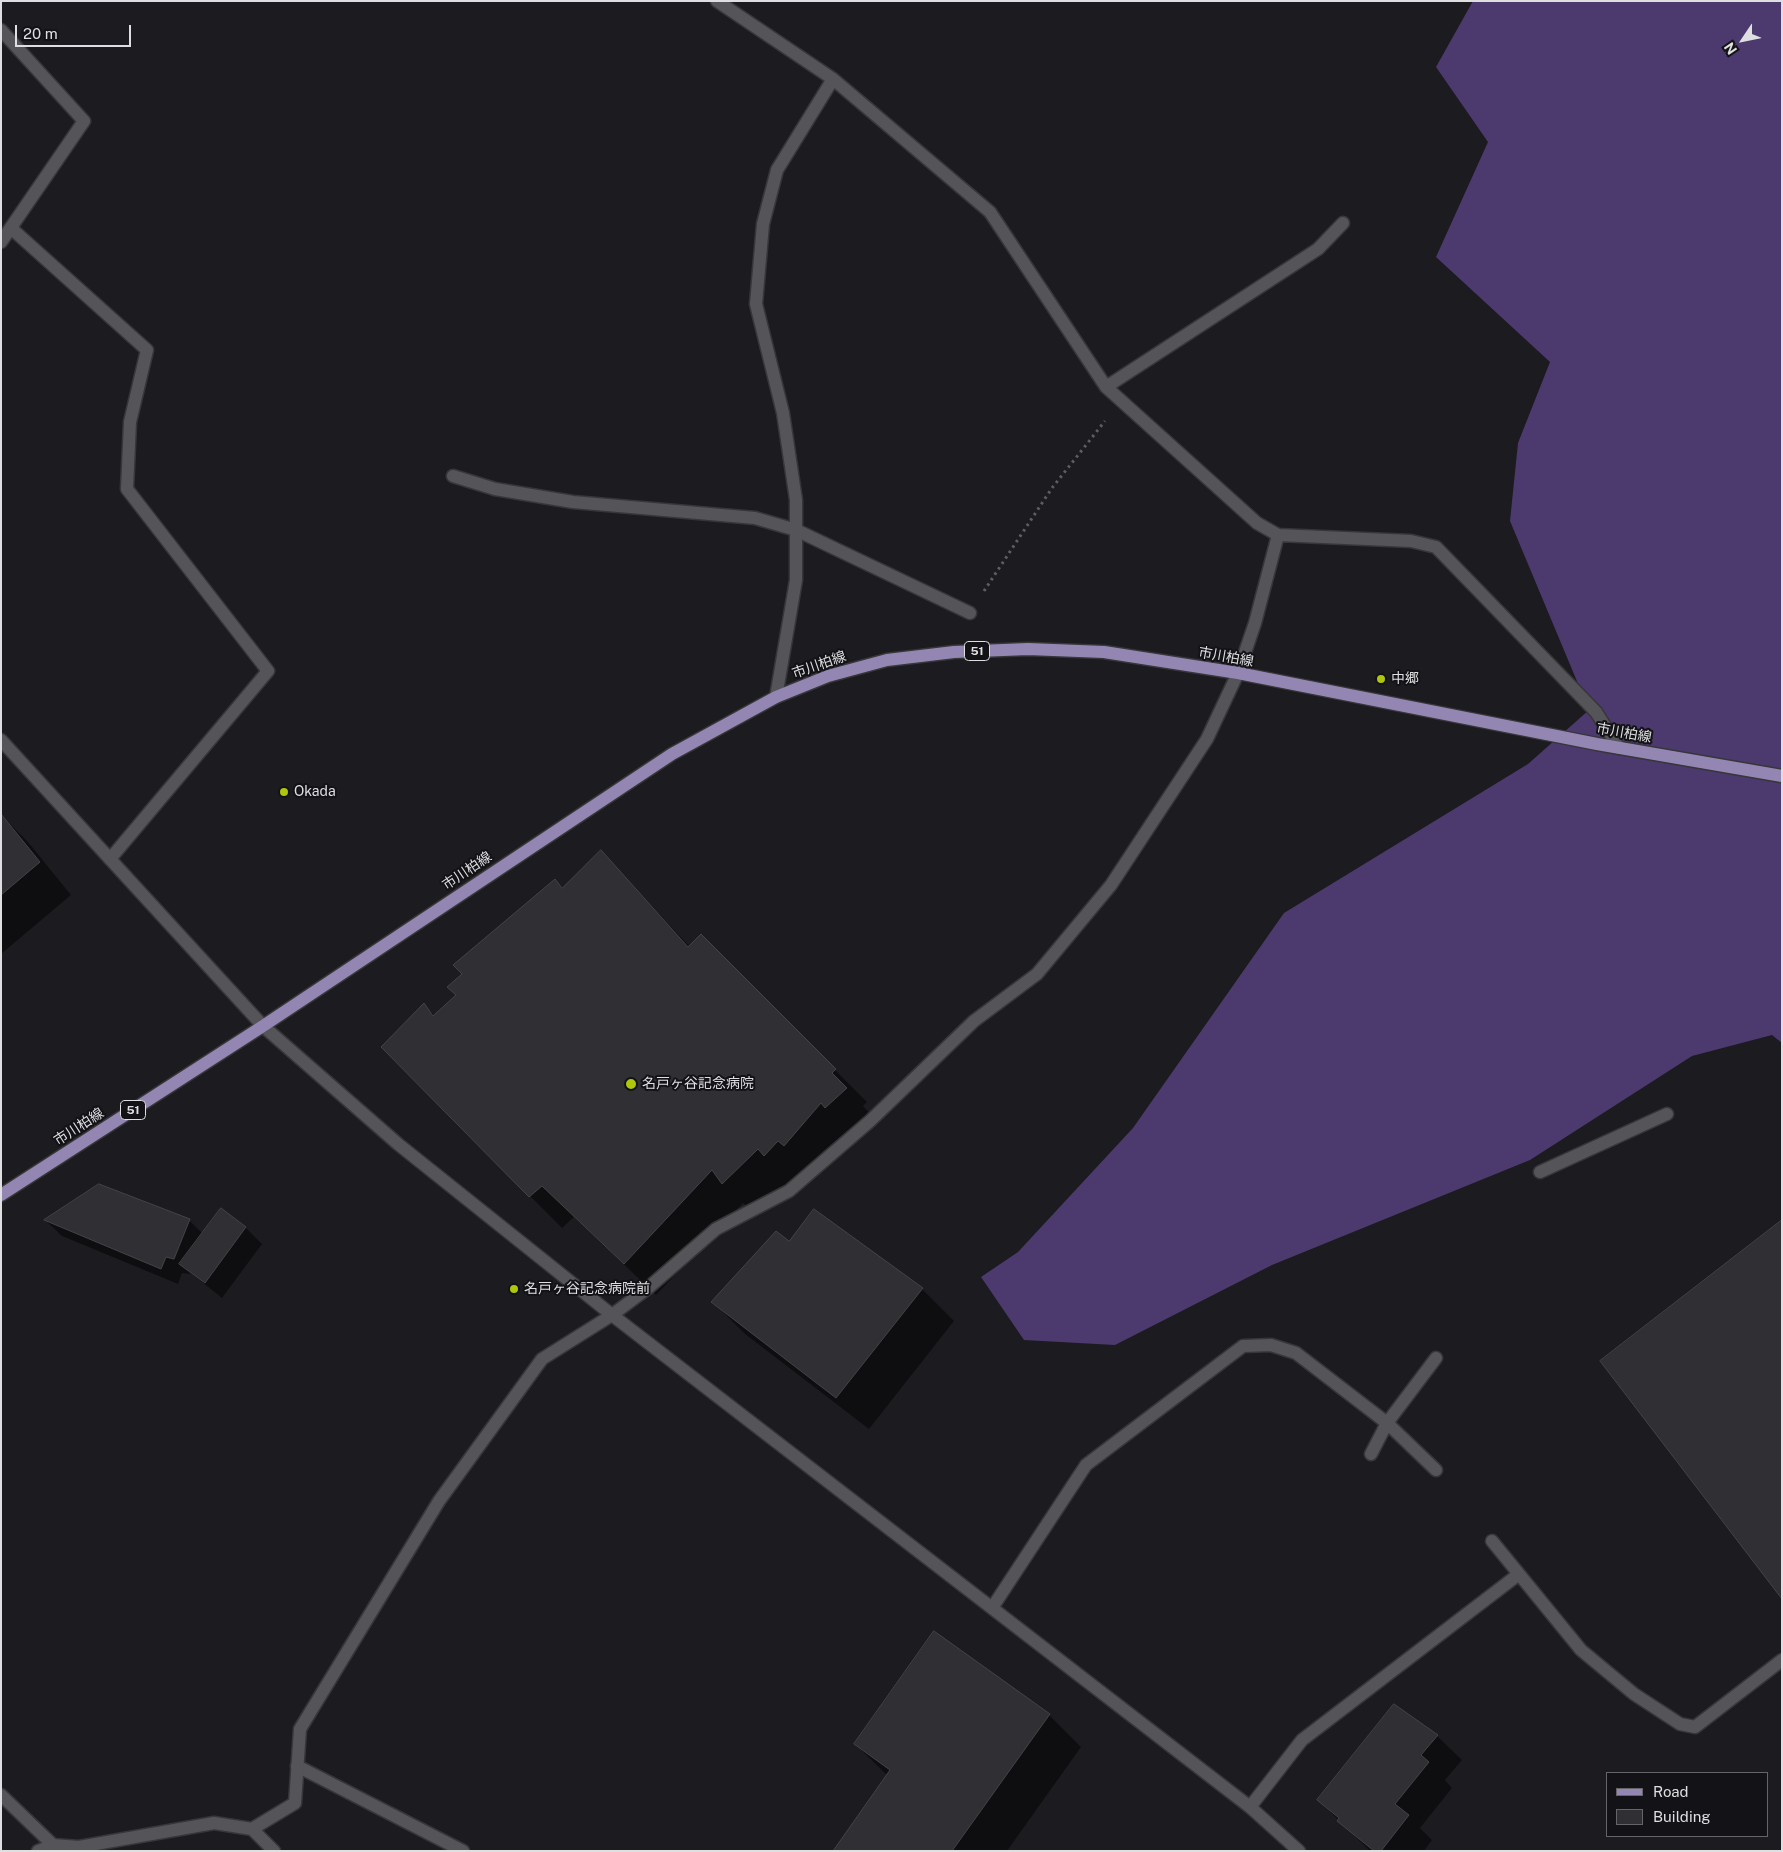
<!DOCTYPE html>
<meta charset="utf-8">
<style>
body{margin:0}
#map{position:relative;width:1783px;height:1852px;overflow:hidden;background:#1c1b1f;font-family:"Public Sans",sans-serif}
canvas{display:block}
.frame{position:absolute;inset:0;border:2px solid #dfdfe1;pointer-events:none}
.legend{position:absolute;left:1606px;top:1772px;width:162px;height:65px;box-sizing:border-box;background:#131216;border:1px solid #656467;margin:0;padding:6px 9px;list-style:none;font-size:15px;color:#dfdfe1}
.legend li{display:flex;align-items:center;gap:10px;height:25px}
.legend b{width:25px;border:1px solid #656467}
.north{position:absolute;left:1718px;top:15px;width:50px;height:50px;-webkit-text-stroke:4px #131216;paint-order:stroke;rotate:236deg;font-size:14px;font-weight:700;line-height:20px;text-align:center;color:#dfdfe1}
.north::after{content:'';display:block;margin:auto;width:18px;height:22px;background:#dfdfe1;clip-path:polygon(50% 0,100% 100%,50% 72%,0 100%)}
.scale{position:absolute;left:15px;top:25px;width:116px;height:22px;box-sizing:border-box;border:2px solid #dfdfe1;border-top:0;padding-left:6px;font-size:15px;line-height:18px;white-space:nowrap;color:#dfdfe1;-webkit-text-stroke:4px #131216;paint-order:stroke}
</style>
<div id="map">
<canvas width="1783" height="1852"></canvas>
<div class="frame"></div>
<ul class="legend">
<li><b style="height:6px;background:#9486b3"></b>Road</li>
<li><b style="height:14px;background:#302f33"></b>Building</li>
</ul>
<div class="north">N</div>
<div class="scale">20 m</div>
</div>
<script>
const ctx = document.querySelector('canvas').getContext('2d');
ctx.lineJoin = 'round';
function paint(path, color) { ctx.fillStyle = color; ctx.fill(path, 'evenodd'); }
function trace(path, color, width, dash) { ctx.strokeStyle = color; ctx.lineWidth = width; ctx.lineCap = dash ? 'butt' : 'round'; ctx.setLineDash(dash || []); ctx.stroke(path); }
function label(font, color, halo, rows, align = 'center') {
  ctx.font = font + ' "Public Sans","Noto Sans JP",sans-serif'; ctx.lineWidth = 4; ctx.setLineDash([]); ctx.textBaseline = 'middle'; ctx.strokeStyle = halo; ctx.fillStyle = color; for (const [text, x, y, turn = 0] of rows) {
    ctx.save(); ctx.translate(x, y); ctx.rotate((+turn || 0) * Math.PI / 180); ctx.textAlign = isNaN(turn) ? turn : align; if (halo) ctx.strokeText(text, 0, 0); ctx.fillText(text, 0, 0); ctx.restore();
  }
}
const forest = new Path2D(`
 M1473,1H1782V1043L1772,1035L1692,1056L1530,1160L1272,1265L1115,1345L1024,1340L981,1277L1018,1252L1133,1128L1284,913L1528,764L1589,710L1510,521L1518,443L1550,362L1436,257L1488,142L1436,67Z`);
const shadow = new Path2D(`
 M1,815L28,842L71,895L1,954Z
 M601,852L690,947L701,936L867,1102L863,1106L877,1121L853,1134L816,1176L811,1172L797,1187L790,1181L755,1214L743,1203L656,1295L574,1217L562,1228L530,1196L424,1005L435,1016L457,995L464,974L555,880L563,888Z
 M99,1185L190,1221L203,1234L221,1210L246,1228L262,1244L222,1298L192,1274L182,1273L178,1284L62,1236L46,1221Z
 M815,1211L922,1289L954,1321L869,1429L745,1334L713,1302L789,1243Z
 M1395,1706L1437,1736L1462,1760L1445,1780L1452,1788L1420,1828L1432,1840L1424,1851H1370L1318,1800Z
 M1049,1715L1081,1747L1007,1851H834L888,1776L855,1744Z`);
const building = new Path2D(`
 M1,814L40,862L1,895Z
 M601,850L688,947L701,934L836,1069L832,1073L847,1088L825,1108L821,1103L784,1146L778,1141L764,1156L758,1149L722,1184L712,1170L624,1264L542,1186L529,1197L381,1047L424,1003L433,1016L456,995L447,987L462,974L453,965L555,879L562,888Z
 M99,1184L190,1219L174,1259L166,1257L161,1269L44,1220Z
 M221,1208L246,1227L205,1283L179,1264Z
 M814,1209L923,1288L836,1398L711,1302L776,1231L789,1241Z
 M1782,1220V1599L1600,1361Z
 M934,1631L1050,1714L952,1851H833L890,1770L854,1744Z
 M1394,1704L1438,1735L1421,1755L1429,1762L1395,1804L1409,1815L1381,1851H1374L1337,1821L1339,1818L1317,1800Z`);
const path = new Path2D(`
 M984,591L1052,488L1105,421`);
const lane = new Path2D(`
 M12,229L147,350L130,422L127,489L268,671L110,859
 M453,476L495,489L573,502L755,518L796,530L970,613
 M1540,1172L1667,1114
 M1371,1454L1387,1423L1436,1358
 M1519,1574L1581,1650L1634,1694L1680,1724L1695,1727L1782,1660
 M992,1608L1086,1465L1243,1346L1271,1345L1296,1353L1387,1423L1436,1470
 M297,1766L463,1851
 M1,1795L53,1845
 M1250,1807L1302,1740L1519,1574L1492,1541`);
const street = new Path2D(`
 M717,1L833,79L990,212L1106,387L1257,523L1278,535L1411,541L1436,547L1596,712L1619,748
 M1,30L84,121L1,242
 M1106,387L1318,249L1343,223
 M776,697L796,580V500L783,413L756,304L763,224L777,170L833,79
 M252,1829L295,1803L300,1729L439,1501L542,1359L612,1315L648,1288L716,1229L789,1191L870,1121L974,1021L1037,974L1111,885L1207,739L1238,673L1255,623L1278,535
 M38,1851L53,1845L79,1847L214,1823L252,1829L274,1851`);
const secondary = new Path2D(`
 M1,740L263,1026L398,1144L612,1315L1250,1807L1299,1851`);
const primary = new Path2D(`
 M1,1195L263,1026L672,754L776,697L828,676L887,660L954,652L1028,649L1104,652L1238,673L1597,744L1782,776`);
const markers = [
 [1381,679,5,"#aec60b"],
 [284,792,5,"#aec60b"],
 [631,1084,6,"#aec60b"],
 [514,1289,5,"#aec60b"]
];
const shields = [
 [977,651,25],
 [133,1110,25]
];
const shieldNames = [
 ["51",977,651],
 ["51",133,1110]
];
const streetNames = [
 ["市川柏線",1226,657,10],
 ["市川柏線",819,665,-19],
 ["市川柏線",1624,733,10],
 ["市川柏線",467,871,-34],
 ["市川柏線",79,1127,-33]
];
const poiNames = [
 ["中郷",1391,679],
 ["Okada",294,792],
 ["名戸ヶ谷記念病院",642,1084],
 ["名戸ヶ谷記念病院前",524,1289]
];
paint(forest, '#4c3a6f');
paint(shadow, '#0007');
paint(building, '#302f33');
trace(building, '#444348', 1);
trace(lane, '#373639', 15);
trace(street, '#373639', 15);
trace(secondary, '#373639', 15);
trace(primary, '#373639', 15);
trace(path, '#5e5e61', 3, [2.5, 4]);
trace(lane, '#555458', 12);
trace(street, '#555458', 12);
trace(secondary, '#555458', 12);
trace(primary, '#9486b3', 12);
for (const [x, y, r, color] of markers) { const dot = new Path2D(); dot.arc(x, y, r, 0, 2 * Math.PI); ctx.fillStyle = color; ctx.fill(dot); trace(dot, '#131216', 2); }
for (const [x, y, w] of shields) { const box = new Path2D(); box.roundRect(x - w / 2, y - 9.5, w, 19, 4); ctx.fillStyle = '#131216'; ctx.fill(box); trace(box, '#dfdfe1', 1); }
label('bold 12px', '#dfdfe1', null, shieldNames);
label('14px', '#dfdfe1', '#131216', streetNames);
label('14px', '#dfdfe1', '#131216', poiNames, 'left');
</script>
